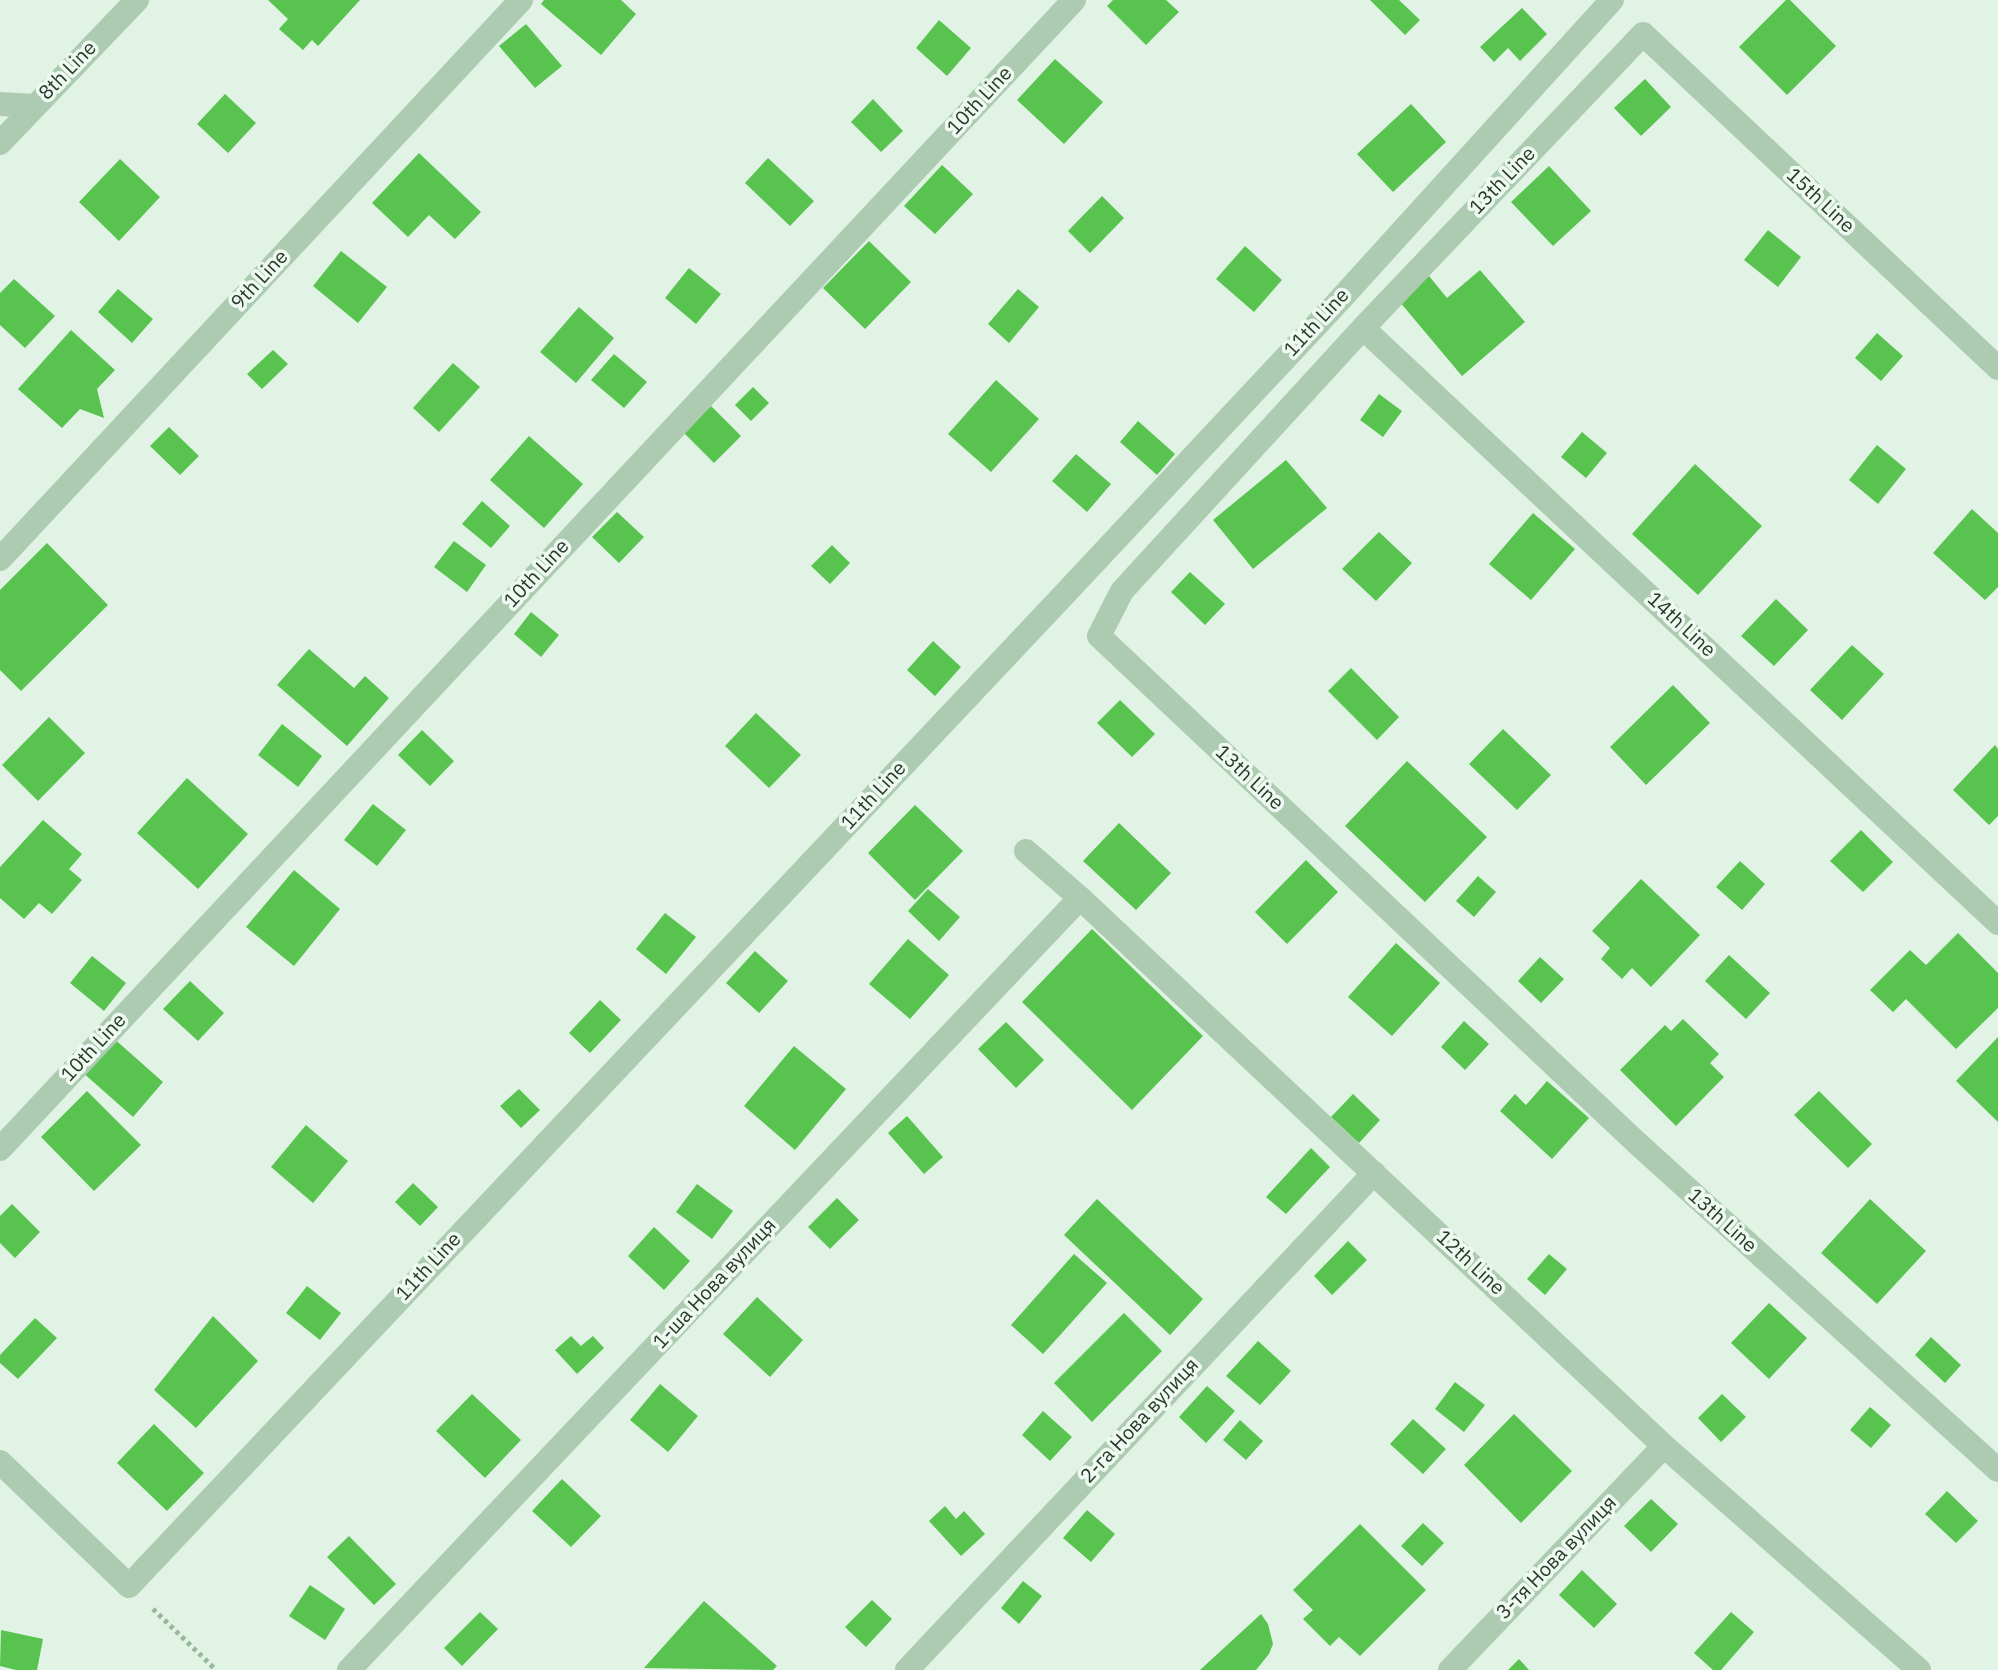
<!DOCTYPE html>
<meta charset="utf-8">
<style>
body{margin:0}
canvas{display:block;background:#e1f3e5}
</style>
<canvas width="1998" height="1670"></canvas>
<script>
const ctx = document.querySelector('canvas').getContext('2d');
ctx.lineJoin = 'round';
function paint(path, color) { ctx.fillStyle = color; ctx.fill(path, 'evenodd'); }
function trace(path, color, width, dash) { ctx.strokeStyle = color; ctx.lineWidth = width; ctx.lineCap = dash ? 'butt' : 'round'; ctx.setLineDash(dash || []); ctx.stroke(path); }
function label(font, color, halo, rows, align = 'center') {
  ctx.font = font + ' "IBM Plex Sans",sans-serif'; ctx.lineWidth = 7; ctx.setLineDash([]); ctx.textBaseline = 'middle'; ctx.strokeStyle = halo; ctx.fillStyle = color; for (const [text, x, y, turn = 0] of rows) {
    ctx.save(); ctx.translate(x, y); ctx.rotate((+turn || 0) * Math.PI / 180); ctx.textAlign = isNaN(turn) ? turn : align; if (halo) ctx.strokeText(text, 0, 0); ctx.fillText(text, 0, 0); ctx.restore();
  }
}
const building = new Path2D(`
 M268,0H360L318,46L312,40L303,50L279,29L288,19Z
 M544,0H621L636,14L601,55L541,4Z
 M1113,0H1166L1179,12L1146,45L1107,6Z
 M1370,0H1399L1420,20L1405,35Z
 M1786,0H1790L1836,46L1787,95L1739,47Z
 M1522,8L1547,34L1520,61L1508,48L1494,62L1480,47Z
 M939,20L971,48L947,76L916,48Z
 M526,24L562,66L535,88L499,46Z
 M1055,59L1103,102L1064,144L1017,100Z
 M1645,79L1671,107L1641,136L1614,108Z
 M225,94L256,123L228,153L197,124Z
 M873,99L903,131L881,152L851,122Z
 M1411,104L1446,142L1393,192L1357,154Z
 M419,153L481,212L455,239L429,215L408,237L372,203Z
 M768,158L814,201L790,226L745,183Z
 M120,159L160,197L119,241L79,202Z
 M942,165L973,194L935,234L904,206Z
 M1549,166L1591,211L1553,246L1511,202Z
 M1102,196L1124,218L1090,253L1068,231Z
 M1768,230L1801,257L1778,287L1744,260Z
 M869,241L911,282L865,329L823,288Z
 M1245,246L1282,280L1254,312L1216,279Z
 M341,251L387,287L358,323L313,286Z
 M689,268L721,294L696,324L665,298Z
 M1480,270L1525,322L1462,376L1399,301L1429,276L1447,298Z
 M14,279L55,316L25,348L0,325V293Z
 M118,289L153,319L132,343L98,312Z
 M1018,289L1039,307L1009,343L988,324Z
 M579,307L614,338L576,383L540,352Z
 M71,330L115,370L97,389L104,418L80,409L62,428L18,389Z
 M1877,333L1903,356L1881,381L1855,358Z
 M273,350L288,364L262,389L247,374Z
 M614,354L647,382L624,408L591,380Z
 M453,363L480,387L439,432L413,408Z
 M996,380L1039,419L991,472L948,434Z
 M753,387L769,403L751,421L735,405Z
 M1379,394L1402,411L1383,437L1360,420Z
 M711,406L741,436L714,463L684,433Z
 M1138,421L1175,454L1157,475L1120,442Z
 M169,427L199,456L180,475L150,446Z
 M1582,432L1607,453L1586,478L1561,457Z
 M529,436L583,484L544,528L490,480Z
 M1877,445L1906,469L1878,504L1849,480Z
 M1076,454L1111,484L1087,512L1052,481Z
 M1286,460L1327,508L1253,569L1213,520Z
 M1695,464L1762,526L1698,595L1632,534Z
 M482,501L510,526L491,548L462,524Z
 M1972,509L1998,533V587L1985,600L1933,553Z
 M617,512L644,537L619,563L592,537Z
 M1533,513L1575,549L1531,600L1489,564Z
 M1379,532L1412,563L1376,601L1342,569Z
 M454,541L486,565L467,592L434,567Z
 M47,543L108,605L21,691L0,670V590Z
 M832,545L850,563L830,584L811,566Z
 M1190,572L1225,604L1205,625L1171,592Z
 M1776,599L1808,630L1774,666L1741,636Z
 M531,612L559,635L541,657L514,634Z
 M933,641L961,667L935,696L907,670Z
 M1852,645L1884,674L1842,720L1810,690Z
 M309,649L354,688L365,676L389,698L347,746L277,685Z
 M1351,668L1399,717L1377,740L1328,691Z
 M1673,685L1710,723L1646,785L1610,747Z
 M1120,700L1155,734L1132,757L1097,723Z
 M756,713L801,755L769,788L725,746Z
 M49,717L85,753L38,801L2,765Z
 M282,724L322,756L298,787L258,755Z
 M1503,729L1551,775L1517,810L1469,764Z
 M422,730L454,761L430,786L398,755Z
 M1995,745L1998,749V816L1989,825L1953,790Z
 M1407,761L1487,837L1425,902L1345,826Z
 M187,778L248,834L198,889L137,833Z
 M373,804L406,830L377,866L344,840Z
 M915,805L963,851L915,900L868,853Z
 M43,820L82,854L69,869L82,880L52,914L39,903L24,919L0,898V867Z
 M1119,823L1171,873L1136,910L1083,861Z
 M1861,830L1893,862L1863,892L1830,861Z
 M1306,860L1338,892L1287,944L1255,912Z
 M1740,861L1765,884L1742,910L1716,887Z
 M294,870L340,909L294,966L246,927Z
 M1478,876L1496,892L1474,917L1456,901Z
 M1641,879L1700,935L1651,987L1632,968L1622,979L1601,959L1610,948L1592,931Z
 M928,889L960,917L939,941L908,911Z
 M665,913L696,937L666,974L636,949Z
 M1092,929L1203,1036L1132,1110L1022,1002Z
 M1958,933L1998,973V1008L1956,1049L1906,999L1893,1012L1870,990L1910,950L1926,965Z
 M908,939L949,975L910,1019L869,984Z
 M1396,943L1440,983L1392,1036L1348,997Z
 M755,951L788,981L759,1013L726,983Z
 M1729,955L1770,993L1746,1019L1705,981Z
 M92,956L126,983L104,1011L70,983Z
 M1540,957L1564,979L1541,1003L1518,981Z
 M190,981L224,1013L198,1041L163,1009Z
 M600,1000L621,1020L590,1053L569,1033Z
 M1683,1019L1719,1054L1710,1063L1724,1077L1676,1126L1620,1070L1665,1025L1671,1031Z
 M1464,1021L1489,1044L1465,1070L1441,1047Z
 M1006,1022L1044,1060L1016,1088L978,1049Z
 M111,1036L163,1082L133,1117L81,1071Z
 M1998,1037V1122L1956,1081Z
 M794,1046L846,1089L795,1150L744,1106Z
 M1547,1081L1589,1118L1552,1159L1500,1111L1515,1094L1526,1105Z
 M519,1089L540,1110L521,1128L500,1106Z
 M87,1091L141,1145L94,1191L41,1137Z
 M1819,1091L1872,1144L1848,1168L1794,1115Z
 M1353,1094L1380,1120L1359,1143L1331,1117Z
 M907,1116L943,1157L924,1174L888,1133Z
 M306,1125L348,1161L313,1203L271,1167Z
 M1311,1148L1330,1167L1286,1214L1266,1197Z
 M413,1183L438,1207L420,1226L395,1202Z
 M697,1184L733,1211L712,1239L676,1212Z
 M837,1198L859,1220L830,1249L808,1227Z
 M1097,1199L1203,1299L1170,1335L1064,1235Z
 M1870,1199L1926,1251L1877,1304L1821,1253Z
 M12,1204L40,1232L15,1258L0,1243V1216Z
 M654,1227L690,1261L664,1290L628,1256Z
 M1348,1241L1367,1260L1332,1295L1314,1276Z
 M1074,1254L1107,1283L1043,1354L1011,1325Z
 M1549,1254L1567,1269L1545,1295L1527,1279Z
 M307,1286L341,1313L320,1340L286,1313Z
 M757,1297L803,1340L770,1377L723,1334Z
 M1769,1303L1807,1338L1769,1379L1731,1343Z
 M1124,1313L1162,1351L1092,1422L1054,1383Z
 M213,1316L258,1361L196,1428L154,1390Z
 M35,1318L57,1338L18,1379L0,1363V1355Z
 M571,1336L581,1346L593,1336L604,1348L577,1374L555,1350Z
 M1931,1337L1961,1365L1945,1383L1915,1355Z
 M1258,1341L1291,1371L1260,1405L1226,1376Z
 M1455,1382L1485,1405L1464,1432L1435,1409Z
 M660,1384L698,1416L668,1452L630,1420Z
 M1207,1386L1235,1411L1206,1443L1179,1417Z
 M472,1394L521,1440L485,1478L436,1431Z
 M1722,1394L1746,1417L1721,1442L1698,1418Z
 M1870,1407L1891,1425L1871,1448L1850,1430Z
 M1043,1411L1072,1437L1050,1461L1022,1435Z
 M1514,1414L1572,1471L1521,1523L1464,1465Z
 M1413,1419L1446,1449L1423,1474L1390,1444Z
 M1240,1420L1263,1441L1246,1460L1223,1440Z
 M154,1424L204,1473L167,1511L117,1463Z
 M562,1479L601,1516L571,1547L532,1511Z
 M1947,1491L1978,1521L1956,1543L1925,1514Z
 M1651,1499L1678,1524L1651,1552L1624,1526Z
 M945,1506L956,1519L964,1511L985,1534L961,1556L929,1521Z
 M1087,1510L1115,1534L1091,1562L1063,1538Z
 M1423,1523L1444,1543L1422,1566L1401,1546Z
 M1360,1524L1426,1590L1360,1656L1339,1637L1330,1646L1303,1619L1313,1610L1293,1590Z
 M349,1536L396,1584L374,1605L327,1557Z
 M1582,1570L1617,1604L1594,1628L1559,1595Z
 M1023,1581L1042,1596L1019,1624L1001,1608Z
 M310,1585L345,1609L325,1640L289,1616Z
 M872,1600L892,1619L866,1647L845,1627Z
 M704,1601L777,1666L773,1670L644,1668Z
 M480,1612L498,1629L462,1666L444,1648Z
 M1731,1612L1754,1632L1721,1670H1713L1694,1653Z
 M1261,1614L1268,1624L1273,1644L1269,1654L1256,1670H1200Z
 M1,1630L43,1639L37,1670H16L0,1666Z
 M1519,1659L1529,1670H1508Z`);
const path = new Path2D(`
 M153,1609L216,1670`);
const minor = new Path2D(`
 M0,104L35,106
 M0,143L137,0
 M1363,328L1998,923
 M1998,368L1643,34L1363,328L1122,591L1099,636L1637,1143L1998,1470
 M0,559L521,0
 M1026,851L1080,898L1664,1446L1919,1670
 M0,1149L1074,0
 M0,1462L129,1586L1059,600L1337,303L1612,0
 M349,1670L1080,898
 M907,1670L1374,1173
 M1450,1670L1664,1446`);
const streetNames = [
 ["8th Line",68,71,-46],
 ["10th Line",980,101,-47],
 ["13th Line",1503,181,-46],
 ["15th Line",1820,201,43],
 ["9th Line",260,280,-47],
 ["11th Line",1317,323,-47],
 ["10th Line",537,574,-47],
 ["14th Line",1681,625,43],
 ["13th Line",1249,778,43],
 ["11th Line",874,796,-47],
 ["10th Line",94,1048,-47],
 ["13th Line",1722,1221,42],
 ["12th Line",1470,1263,43],
 ["11th Line",429,1267,-47],
 ["1-ша Нова вулиця",715,1284,-47],
 ["2-га Нова вулиця",1140,1421,-47],
 ["3-тя Нова вулиця",1557,1558,-46]
];
paint(building, '#59c350');
trace(path, '#97b79b', 5, [4, 4]);
trace(minor, '#adcbb1', 24);
label('20px', '#2b3a2b', '#eefaf1', streetNames);
</script>
